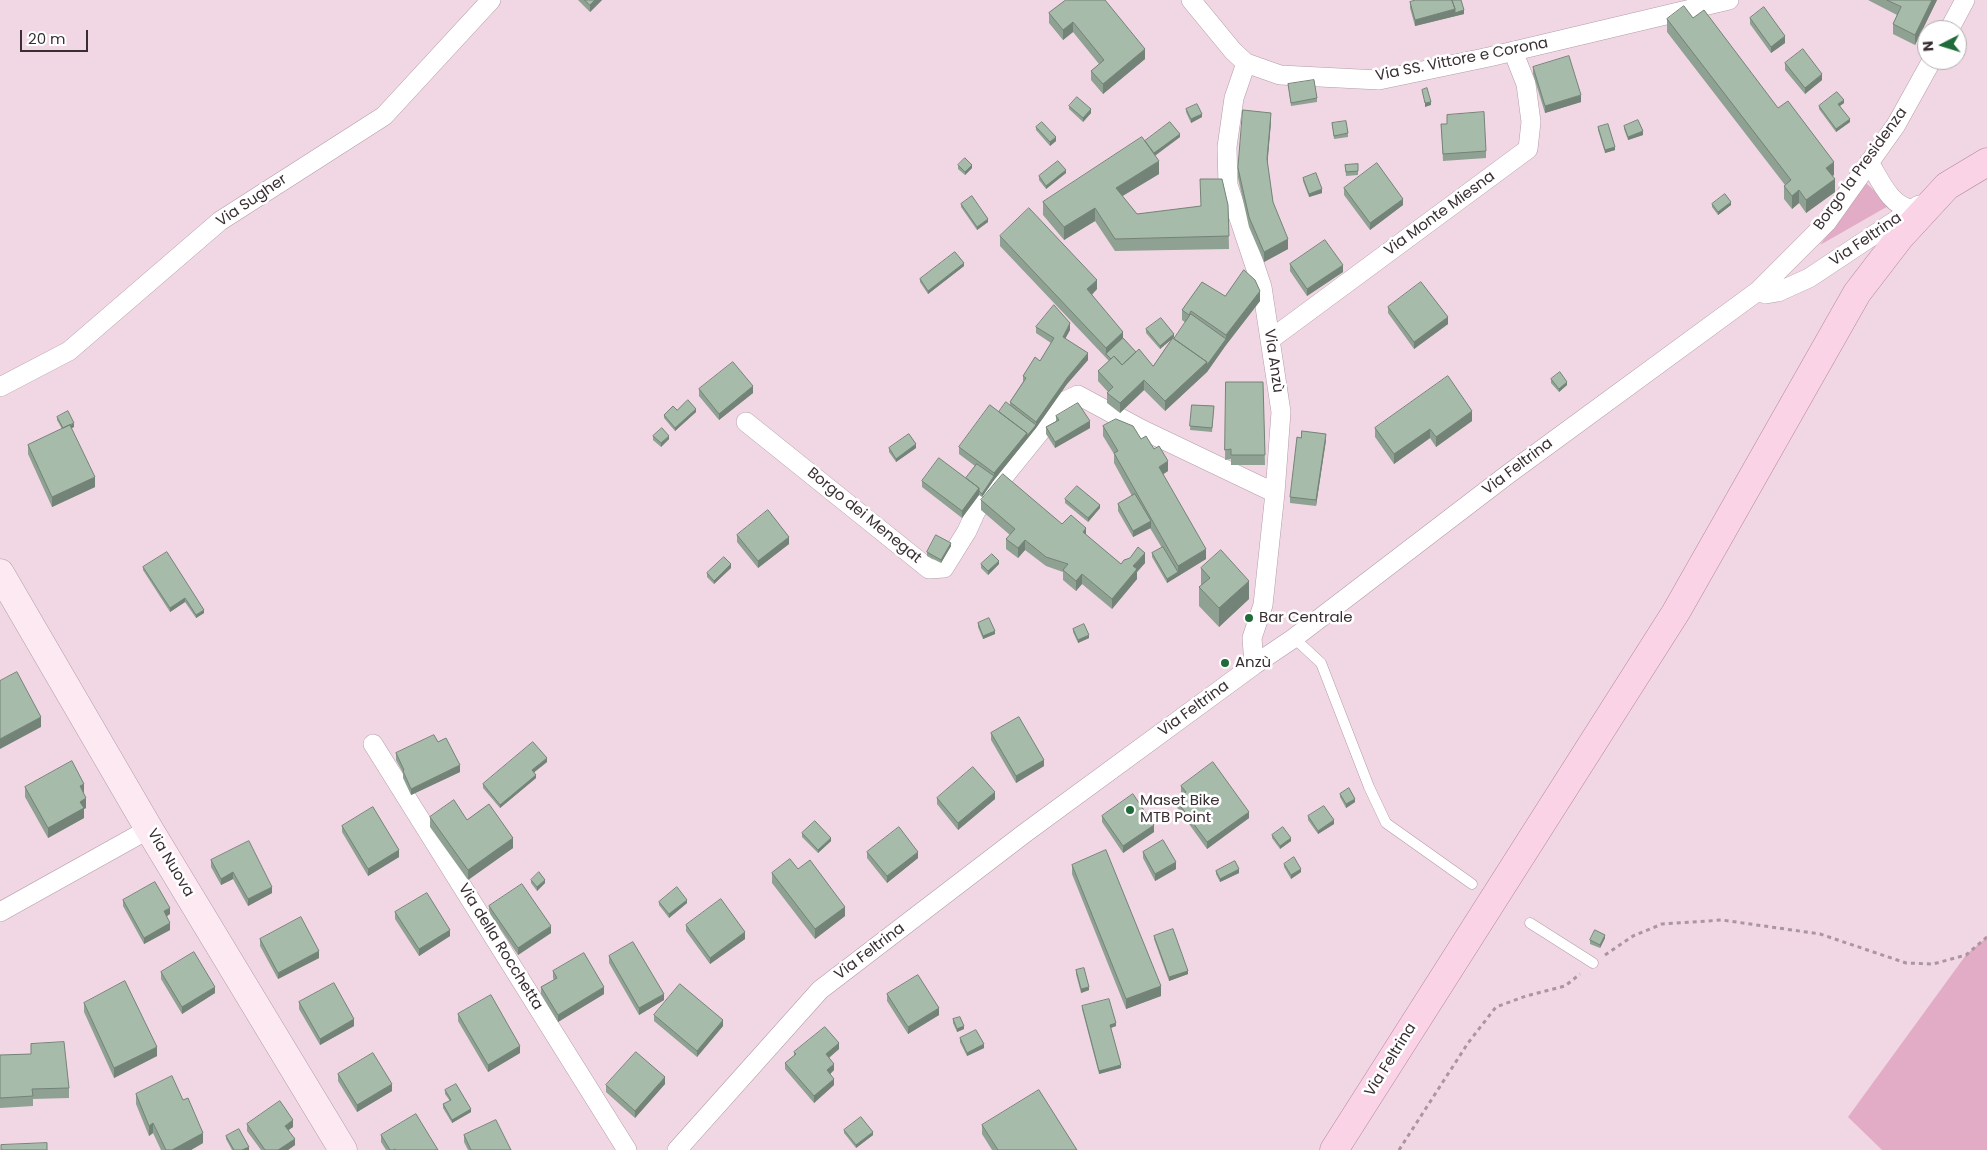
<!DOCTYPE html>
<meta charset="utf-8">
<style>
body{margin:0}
#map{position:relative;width:1987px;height:1150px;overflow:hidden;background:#f1d7e3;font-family:Poppins,sans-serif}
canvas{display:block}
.north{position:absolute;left:1917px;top:20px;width:50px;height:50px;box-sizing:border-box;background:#fff;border:1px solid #b0acad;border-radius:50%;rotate:265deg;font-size:14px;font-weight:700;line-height:20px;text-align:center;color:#392f33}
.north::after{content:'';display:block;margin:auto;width:18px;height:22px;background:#1f6b39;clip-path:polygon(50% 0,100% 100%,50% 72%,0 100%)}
.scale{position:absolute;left:20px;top:30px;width:68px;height:22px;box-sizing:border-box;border:2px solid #392f33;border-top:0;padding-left:6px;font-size:15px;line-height:18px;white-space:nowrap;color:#392f33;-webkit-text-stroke:4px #fff;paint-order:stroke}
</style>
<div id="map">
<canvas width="1987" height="1150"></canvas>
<div class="north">N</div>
<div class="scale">20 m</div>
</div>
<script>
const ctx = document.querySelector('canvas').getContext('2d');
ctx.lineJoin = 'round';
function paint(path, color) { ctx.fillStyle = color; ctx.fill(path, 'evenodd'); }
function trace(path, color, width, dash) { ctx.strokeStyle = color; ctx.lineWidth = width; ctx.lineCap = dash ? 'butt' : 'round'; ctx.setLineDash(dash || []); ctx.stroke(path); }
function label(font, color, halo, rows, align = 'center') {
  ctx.font = font + ' Poppins,sans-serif'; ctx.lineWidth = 5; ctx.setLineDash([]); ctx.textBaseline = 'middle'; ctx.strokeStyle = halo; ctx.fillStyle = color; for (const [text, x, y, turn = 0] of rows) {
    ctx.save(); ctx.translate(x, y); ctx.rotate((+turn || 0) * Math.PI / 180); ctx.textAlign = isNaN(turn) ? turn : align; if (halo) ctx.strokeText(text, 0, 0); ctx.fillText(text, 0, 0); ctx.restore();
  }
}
const green = new Path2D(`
 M1866,183L1890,205L1820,245Z
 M1987,937V1150H1882L1848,1117L1966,955Z`);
const path = new Path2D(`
 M1605,955L1633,936L1662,924L1722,920L1820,934L1906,963L1933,964L1966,955L1987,937
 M1399,1150L1468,1043L1496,1007L1526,996L1565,986L1580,974`);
const lane = new Path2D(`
 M1294,638L1321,663L1369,787L1386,823L1472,884
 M1530,923L1593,963`);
const street = new Path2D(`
 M1191,0L1233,51L1246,63L1280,75L1379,80L1489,57L1729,0
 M1949,30L1965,0
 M1246,63L1234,98L1227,147L1228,185L1262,287L1281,412L1275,493L1263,605L1252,638L1254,665
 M1869,162C1880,180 1891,208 1913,209
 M1758,291L1766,294L1778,292L1809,278L1919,205
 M1271,339L1528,149L1531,122L1526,84L1513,51
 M0,387L69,351L220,221L384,116L491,0
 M746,422L929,569L944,568L967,531L976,511L1065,401L1078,395L1141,429L1275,493
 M373,744L627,1150
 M0,912L149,829
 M677,1150L820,990L1025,833L1254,665L1294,638L1507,475L1758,291L1827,222L1896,125L1932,60`);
const secondary = new Path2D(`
 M0,573L149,829L343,1150`);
const primary = new Path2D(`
 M1334,1150L1676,612L1857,293L1900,237L1947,186L1987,162`);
const wall = new Path2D(`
 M578,0H602L590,12Z
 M1066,0L1145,59L1103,94L1091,80V71L1099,64L1073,32L1063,40L1049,23V13Z
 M1868,0H1937L1915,45L1893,34V24L1897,15Z
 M1410,2L1464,14L1415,26L1410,8Z
 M1693,18L1834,175L1832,176L1835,192L1806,213L1799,203L1792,209L1784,199V186L1785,185L1667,32V19Z
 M1750,18L1785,43L1771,53L1750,24Z
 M1785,63L1822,80L1805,94L1785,70Z
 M1533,67L1581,102L1545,113L1533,74Z
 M1288,84L1317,98V102L1291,106Z
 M1844,103L1840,106L1850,122L1836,132L1819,109V106Z
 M1069,106L1091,113L1083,122L1069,109Z
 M1186,109L1202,117L1191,123L1186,112Z
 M1271,122L1267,163L1273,202L1288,249L1264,262L1249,227L1238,178V168Z
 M1332,123L1348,133V137L1334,139Z
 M1441,124L1486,151V158L1443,161Z
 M1624,126L1643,135L1628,140L1624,129Z
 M1036,127L1056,141L1050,146L1036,130Z
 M1598,127L1615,150L1605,153L1598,130Z
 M1180,137L1155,156L1159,174L1122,196L1137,214L1228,205L1229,249L1115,251L1095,221L1064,240L1043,215V202L1145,142Z
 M1358,164V175L1346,176L1345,165Z
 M958,165L972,168L965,175L958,169Z
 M1066,173L1046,189L1039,180V176Z
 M1303,178L1322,193L1309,197L1303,181Z
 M1344,188L1403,205L1370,230L1344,195Z
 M961,204L988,222L977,230L961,207Z
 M1712,204L1731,205L1718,215L1712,207Z
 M1000,236L1097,289L1092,295L1123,338L1136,352L1153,366L1172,339L1160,349L1146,333V329L1174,337L1173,338L1174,339L1186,323L1182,320V310L1225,296L1260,301L1226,345L1207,372L1165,411L1144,390L1120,413L1107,403V393L1108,392L1098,381V371L1109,361L1000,246Z
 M1290,264L1343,272L1307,296L1290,271Z
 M964,266L928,294L920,282V279Z
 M1388,307L1448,324L1414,349L1388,313Z
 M1036,327L1070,330L1065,338L1088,360L1067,384L1036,428L994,480L982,497L979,495L962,518L922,487V481L966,478L975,466L959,454V447L999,412L1010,405V402L1023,382V376L1040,361L1051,343L1036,333Z
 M1551,379L1567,385L1559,392L1551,383Z
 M1226,382H1263L1265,465H1231V459L1225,460Z
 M699,389L753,393L719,420L699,396Z
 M1192,405L1214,406L1212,432L1190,430Z
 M677,410L696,412L675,431L664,418V415Z
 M1056,416L1090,428L1055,448L1046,434V427L1056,421Z
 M57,417L74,427L71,428L95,487L52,507L28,454V445L62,429L57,420Z
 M1472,421L1436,447L1430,438L1394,464L1375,437V428Z
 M1103,426L1141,439L1154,449L1168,471L1163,474L1206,559L1167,583L1152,557V553L1162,548L1150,528L1133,537L1118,511V504L1132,496L1114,463V454L1103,436Z
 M653,436L669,439L661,447L653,440Z
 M1326,440L1316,506L1290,503V497Z
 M889,448H916L896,462L889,452Z
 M1065,499L1100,508L1088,522L1065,503Z
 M981,500L1062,524L1086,535L1121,564L1145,563L1137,572V579L1112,609L1082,584L1076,591L1063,580V572L1046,566L1025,550L1018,558L1006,549V539L1010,535L981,510Z
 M737,535L789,544L758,568L737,542Z
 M951,546L941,563L927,556V552Z
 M981,564H999L988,575L981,568Z
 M143,567L204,613L196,618L185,602L170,612L143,570Z
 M731,568L714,584L707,577V573Z
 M1201,568L1249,599L1219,627L1199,606V587L1201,586Z
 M978,623L995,634L983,639L978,627Z
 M1073,629L1089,638L1078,643L1073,632Z
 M991,733L1044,766L1016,783L991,740Z
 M438,742L460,772L411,795L403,778V773L396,760V753Z
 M547,762L534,772L536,778L500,808L483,788V784Z
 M1181,786L1249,818L1207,849L1176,806V800L1183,795L1181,792Z
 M25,787L84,794L86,808L84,809V818L48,838L25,797Z
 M1340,794L1355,802L1346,808L1340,797Z
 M937,798L995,799L958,830L937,804Z
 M1102,816L1154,832L1123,853L1102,822Z
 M1308,816L1334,824L1318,834L1308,820Z
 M430,817L467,820L513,848L468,880L430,827Z
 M342,826L399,857L368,876L342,832Z
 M802,833L831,841L818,853L802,837Z
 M1272,835L1291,841L1280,849L1272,838Z
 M867,852L918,858L887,883L867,858Z
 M1143,852L1176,869L1155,881L1143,858Z
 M211,860L272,893L248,906L233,879L221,885L211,867Z
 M1284,864L1301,872L1291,879L1284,867Z
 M1072,865L1161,996L1126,1009L1072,874Z
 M798,869L845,916L815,939L772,883V873Z
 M1216,871L1239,873L1220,882L1216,874Z
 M531,880L545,883L537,891L531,883Z
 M123,900L170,914L167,916L170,930L144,944L123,906Z
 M659,902L687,903L669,918L659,905Z
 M489,906L551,933L518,955L489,912Z
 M395,912L450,936L419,956L395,919Z
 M686,925L745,939L710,964L686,931Z
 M1154,936L1188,974L1169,981L1154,939Z
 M1605,938L1600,948L1590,944V940Z
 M260,939L319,958L278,979L260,946Z
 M609,956L664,1000L639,1015L609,963Z
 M1076,970L1089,990L1081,993L1076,974Z
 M553,971L604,994L558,1022L541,994V987L554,980L553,978Z
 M161,972L215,993L182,1014L161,979Z
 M887,994L939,1015L908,1034L887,1001Z
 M299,1002L354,1026L320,1045L299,1009Z
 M84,1003L157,1056L114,1078L84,1012Z
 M1082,1006L1116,1026L1111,1028L1121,1068L1099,1074L1082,1009Z
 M458,1014L520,1053L488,1072L458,1021Z
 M654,1015L723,1026L697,1057L654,1021Z
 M953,1019L964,1029L957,1032L953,1023Z
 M960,1038L984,1048L967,1056L960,1042Z
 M839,1049L829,1058L834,1070L830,1074L834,1085L814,1103L785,1069V1063L794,1056V1052Z
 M0,1055L69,1088V1098L33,1099V1106L0,1108Z
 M338,1074L392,1091L357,1112L338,1081Z
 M665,1084L635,1118L606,1092V1085Z
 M445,1090L471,1112L452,1123L443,1108V1104L450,1101L445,1094Z
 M136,1094L183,1100L203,1143L191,1150H161L153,1133L149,1136L136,1104Z
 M247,1124L293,1127L289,1130L295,1145L288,1150H261L247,1131Z
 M982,1125L1077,1150H992L982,1134Z
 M844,1130L873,1135L856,1148L844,1133Z
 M381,1135L438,1150H386L381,1142Z
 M464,1135L511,1150H468L464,1142Z
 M226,1136L249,1150H232L226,1139Z`);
const shadedWall = new Path2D(`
 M595,0H602L590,12V5Z
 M1932,0H1937L1915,45V35Z
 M1455,9L1464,10V14L1415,26V20Z
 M1073,22V32L1063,40V30Z
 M1785,36V43L1771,53V47Z
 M1145,49V59L1103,94V84Z
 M1822,74V80L1805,94V88Z
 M1581,95V102L1545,113V106Z
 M1844,100V103L1838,107V104Z
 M1431,102V105L1425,107V103Z
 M1091,109V113L1083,122V118Z
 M1271,113V122L1267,169V159Z
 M1202,114V117L1191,123V119Z
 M1850,119V122L1836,132V129Z
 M1643,131V135L1628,140V137Z
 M1180,134V137L1154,156V153Z
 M1056,137V141L1050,146V142Z
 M1615,147V150L1605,153V150Z
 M1159,161V174L1116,200V188Z
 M1834,162V175L1826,180V168Z
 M972,165V168L965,175V172Z
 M1066,170V173L1046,189V186Z
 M1835,179V192L1806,213V200Z
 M1322,189V193L1309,197V194Z
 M1799,190V203L1792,209V196Z
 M1403,199V205L1370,230V223Z
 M1731,202V205L1718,215V212Z
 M1095,208V221L1064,240V227Z
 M988,219V222L977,230V227Z
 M1288,239V249L1264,262V252Z
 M964,263V266L928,294V291Z
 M1343,265V272L1307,296V289Z
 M1097,280V289L1087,299V289Z
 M1260,291V301L1226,345L1207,372L1165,411V401L1226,339V335Z
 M1448,317V324L1414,349V342Z
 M1070,323V330L1063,343V337Z
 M1123,332V342L1106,354V348Z
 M1174,334V337L1160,349V346Z
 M1088,353V360L1067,384L1036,428L994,480L982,497V494L994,476V473L1027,433L1036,425V422L1067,378Z
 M1144,380V390L1120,413V403Z
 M1567,382V385L1559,392V389Z
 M753,386V393L719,420V414Z
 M696,409V412L675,431V428Z
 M1472,411V421L1436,447V437Z
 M1090,421V428L1055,448V442Z
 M74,423V427L64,432V429Z
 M1430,429V438L1394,464V454Z
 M1326,434V440L1316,506V500Z
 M669,436V439L661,447V443Z
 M916,444V448L896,462V459Z
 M1168,461V471L1159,477V467Z
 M95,477V487L52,507V497Z
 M979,488V495L962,518V511Z
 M1100,505V508L1088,522V518Z
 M1151,521V528L1133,537V531Z
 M1086,528V538L1083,532Z
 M789,537V544L758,568V561Z
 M1025,540V550L1018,558V548Z
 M951,543V546L941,563V560Z
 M1206,549V559L1167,583V579L1178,572V566Z
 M1145,553V563L1137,572V579L1112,609V599L1133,566Z
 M999,561V564L988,575V571Z
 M731,564V568L714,584V581Z
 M1082,574V584L1076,591V581Z
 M1249,581V599L1219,627V608Z
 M185,598V602L170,612V608Z
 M204,610V613L196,618V615Z
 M995,631V634L983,639V636Z
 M1089,635V638L1078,643V640Z
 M41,717V727L0,749V739Z
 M547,758V762L532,774V770Z
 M1044,760V766L1016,783V776Z
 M460,765V772L411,795V789Z
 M536,775V778L500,808V805Z
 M84,784V794L80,786Z
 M995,792V799L958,830V823Z
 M86,798V808L84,809V818L48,838V828L80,802Z
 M1355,799V802L1346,808V804Z
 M1249,812V818L1207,849V842Z
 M1334,820V824L1318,834V831Z
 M1154,825V832L1123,853V846Z
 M513,838V848L468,880V870Z
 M831,838V841L818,853V850Z
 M1291,838V841L1280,849V846Z
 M399,850V857L368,876V869Z
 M918,852V858L887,883V876Z
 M1176,862V869L1155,881V874Z
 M1239,869V873L1220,882V879Z
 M1301,869V872L1291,879V875Z
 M233,872V879L221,885V879Z
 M545,880V883L537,891V887Z
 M272,887V893L248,906V899Z
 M687,900V903L669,918V914Z
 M845,907V916L815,939V929Z
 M170,908V914L164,918V911Z
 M170,923V930L144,944V938Z
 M551,926V933L518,955V948Z
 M450,930V936L419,956V949Z
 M745,932V939L710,964V958Z
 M1605,935V938L1600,948V945Z
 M319,951V958L278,979V973Z
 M1188,971V974L1169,981V977Z
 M1161,986V996L1126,1009V999Z
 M215,987V993L182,1014V1007Z
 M604,987V994L558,1022V1015Z
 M1089,987V990L1081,993V989Z
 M664,994V1000L639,1015V1008Z
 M939,1008V1015L908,1034V1027Z
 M354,1019V1026L320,1045V1039Z
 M723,1020V1026L697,1057V1051Z
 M1116,1023V1026L1110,1028V1025Z
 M964,1026V1029L957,1032V1029Z
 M839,1043V1049L826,1060V1054Z
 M984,1044V1048L967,1056V1053Z
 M520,1046V1053L488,1072V1065Z
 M157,1047V1056L114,1078V1068Z
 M834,1064V1070L827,1077V1070Z
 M1121,1065V1068L1099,1074V1071Z
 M665,1077V1084L635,1118V1111Z
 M834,1079V1085L814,1103V1096Z
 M392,1084V1091L357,1112V1105Z
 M471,1109V1112L452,1123V1120Z
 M293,1120V1127L285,1132V1126Z
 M153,1123V1133L149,1136V1126Z
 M873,1132V1135L856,1148V1145Z
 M203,1133V1143L191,1150H172Z
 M295,1139V1145L288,1150H278Z
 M249,1147V1150H242Z`);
const building = new Path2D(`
 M585,0H595L590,5Z
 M1066,0H1105L1145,49L1103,84L1091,71L1104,60L1073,22L1063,30L1049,13Z
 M1416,0H1452L1455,9L1415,20L1410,2Z
 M1452,0H1461L1464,10L1455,13V9Z
 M1887,0H1932L1915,35L1893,24L1901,7Z
 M1684,6L1693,18L1704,10L1778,108L1788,101L1834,162L1826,168L1835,179L1806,200L1799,190L1792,196L1784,186L1791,180L1667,19Z
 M1764,7L1785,36L1771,47L1750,18Z
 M1803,49L1822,74L1805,88L1785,63Z
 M1569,56L1581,95L1545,106L1533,67Z
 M1314,80L1317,98L1291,103L1288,84Z
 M1427,88L1431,102L1425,103L1422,90Z
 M1837,92L1844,100L1838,104L1850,119L1836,129L1819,106Z
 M1077,97L1091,109L1083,118L1069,106Z
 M1197,104L1202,114L1191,119L1186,109Z
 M1243,110L1271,113L1267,159L1273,202L1288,239L1264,252L1249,217L1238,168Z
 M1484,112L1486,151L1443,154L1441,124H1447V115Z
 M1638,120L1643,131L1628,137L1624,126Z
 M1346,121L1348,133L1334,136L1332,123Z
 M1042,122L1056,137L1050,142L1036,127Z
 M1170,122L1180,134L1154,153L1145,141Z
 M1608,124L1615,147L1605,150L1598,127Z
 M1142,137L1159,161L1116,188L1137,214L1201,206L1200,179H1222L1228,205L1229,236L1115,239L1095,208L1064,227L1043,202Z
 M965,158L972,165L965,172L958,165Z
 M1058,161L1066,170L1046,186L1039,176Z
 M1377,163L1403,199L1370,223L1344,188Z
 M1358,164V171L1346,172L1345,165Z
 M1316,173L1322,189L1309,194L1303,178Z
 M1725,194L1731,202L1718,212L1712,204Z
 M972,196L988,219L977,227L961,204Z
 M1029,208L1097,280L1087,289L1123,332L1106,348L1000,236Z
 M1325,240L1343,265L1307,289L1290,264Z
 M955,252L964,263L928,291L920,279Z
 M1244,270L1255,280L1260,291L1226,335L1191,311L1189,315L1182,310L1202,282L1225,296Z
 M1421,282L1448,317L1414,342L1388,307Z
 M1054,305L1070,323L1063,337L1088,353L1067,378L1036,422L1010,402L1026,378L1023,376L1035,357L1040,361L1054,338L1036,327Z
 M1191,314L1226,339L1207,365V362L1174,339Z
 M1161,318L1174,334L1160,346L1146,329Z
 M1123,338L1136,352L1122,365L1114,356L1111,359L1106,354Z
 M1173,338L1207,362L1165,401L1144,380L1120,403L1107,393L1113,387L1098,371L1114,356L1122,365L1139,349L1153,366Z
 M733,362L753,386L719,414L699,389Z
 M1560,372L1567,382L1559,389L1551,379Z
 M1448,376L1472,411L1436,437L1430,429L1394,454L1375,428Z
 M1226,382H1263L1265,455H1231V449L1225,450Z
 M688,400L696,409L675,428L664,415L673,406L677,410Z
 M1006,402L1036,425L1027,436V433L999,412Z
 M1078,403L1090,421L1055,442L1046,427L1059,420L1056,416Z
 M990,405L1027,433L994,473L959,447Z
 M1192,405L1214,406L1212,428L1190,426Z
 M68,411L74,423L63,428L57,417Z
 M1116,419L1133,426L1141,439L1146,436L1154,449L1159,446L1168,461L1159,467L1206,549L1178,566L1114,453L1118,451L1103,426Z
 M70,425L95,477L52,497L28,445Z
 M662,428L669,436L661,443L653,436Z
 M1302,431L1326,434L1316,500L1290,497L1297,437L1301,438Z
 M909,434L916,444L896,459L889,448Z
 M939,458L979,488L962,511L922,481Z
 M977,464L994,476L982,494L979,491V488L966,478Z
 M1003,474L1062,524L1071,515L1086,528L1083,532L1121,564L1124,560L1130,558L1138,547L1145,553L1133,566L1137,569L1112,599L1082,574L1076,581L1063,570L1068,564L1046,557L1025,540L1018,548L1006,539L1015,529L981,500Z
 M1077,486L1100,505L1088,518L1065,499Z
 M1135,494L1151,521L1133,531L1118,504Z
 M768,510L789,537L758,561L737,535Z
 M936,535L951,543L941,560L927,552Z
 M1163,547L1178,572L1167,579L1152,553Z
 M1221,550L1249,581L1219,608L1199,587L1210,578L1201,568Z
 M167,552L204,610L196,615L185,598L170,608L143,567Z
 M992,554L999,561L988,571L981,564Z
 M724,557L731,564L714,581L707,573Z
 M989,618L995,631L983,636L978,623Z
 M1084,624L1089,635L1078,640L1073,629Z
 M17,672L41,717L0,739V681Z
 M1019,717L1044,760L1016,776L991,733Z
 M434,735L438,742L446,738L460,765L411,789L403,771L404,770L396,753Z
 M533,742L547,758L532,770L536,775L500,805L483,784Z
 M72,761L84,784L80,786L86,798L80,802L84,808L48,828L25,787Z
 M1213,762L1249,812L1207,842L1176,800L1186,792L1181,786Z
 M973,767L995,792L958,823L937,798Z
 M1349,788L1355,799L1346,804L1340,794Z
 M1133,794L1154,825L1123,846L1102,816Z
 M454,800L467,820L489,804L513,838L468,870L430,817Z
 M1324,806L1334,820L1318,831L1308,816Z
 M373,807L399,850L368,869L342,826Z
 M815,821L831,838L818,850L802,833Z
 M899,827L918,852L887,876L867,852Z
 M1283,827L1291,838L1280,846L1272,835Z
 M1163,840L1176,862L1155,874L1143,852Z
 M249,841L272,887L248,899L233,872L221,879L211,860Z
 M1106,850L1161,986L1126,999L1072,865Z
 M1294,857L1301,869L1291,875L1284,864Z
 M790,859L798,869L810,860L845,907L815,929L772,873Z
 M1235,861L1239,869L1220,879L1216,871Z
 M539,872L545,880L537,887L531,880Z
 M155,882L170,908L164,911L170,923L144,938L123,900Z
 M522,884L551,926L518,948L489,906Z
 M677,887L687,900L669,914L659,902Z
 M427,893L450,930L419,949L395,912Z
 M721,899L745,932L710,958L686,925Z
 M301,917L319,951L278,973L260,939Z
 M1173,929L1188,971L1169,977L1154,936Z
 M1595,930L1605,935L1600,945L1590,940Z
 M633,942L664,994L639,1008L609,956Z
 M194,952L215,987L182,1007L161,972Z
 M584,953L604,987L558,1015L541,987L557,978L553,971Z
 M1084,968L1089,987L1081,989L1076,970Z
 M918,975L939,1008L908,1027L887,994Z
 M125,981L157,1047L114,1068L84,1003Z
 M334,983L354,1019L320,1039L299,1002Z
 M680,984L723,1020L697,1051L654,1015Z
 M491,995L520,1046L488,1065L458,1014Z
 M1109,999L1116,1023L1110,1025L1121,1065L1099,1071L1082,1006Z
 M960,1017L964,1026L957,1029L953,1019Z
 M825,1027L839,1043L826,1054L834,1064L827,1070L834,1079L814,1096L785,1063L796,1054L794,1052Z
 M976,1030L984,1044L967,1053L960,1038Z
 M64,1042L69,1088L32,1089L33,1096L0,1098V1055L31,1054V1044Z
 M636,1052L665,1077L635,1111L606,1085Z
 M373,1053L392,1084L357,1105L338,1074Z
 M172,1076L183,1100L188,1098L203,1133L172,1150H166L153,1123L149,1126L136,1094Z
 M456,1084L471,1109L452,1120L443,1104L451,1100L445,1090Z
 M1039,1090L1077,1150H998L982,1125Z
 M280,1101L293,1120L285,1126L295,1139L278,1150H265L247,1124Z
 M416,1114L438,1150H396L395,1149L393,1150H390L381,1135Z
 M861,1117L873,1132L856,1145L844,1130Z
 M496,1120L511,1150H471L464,1135Z
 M239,1129L249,1147L242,1150H234L226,1136Z
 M47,1143V1150H1V1145Z`);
const markers = [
 [1249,618,5,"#1f6b39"],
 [1225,663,5,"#1f6b39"],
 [1130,810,5,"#1f6b39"]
];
const streetNames = [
 ["Via SS. Vittore e Corona",1462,60,-11],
 ["Borgo la Presidenza",1861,169,-54],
 ["Via Sugher",252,201,-34],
 ["Via Monte Miesna",1440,214,-36],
 ["Via Feltrina",1866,240,-34],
 ["Via Anzù",1273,361,82],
 ["Via Feltrina",1518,467,-37],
 ["Borgo dei Menegat",864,516,39],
 ["Via Feltrina",1194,709,-36],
 ["Via Nuova",170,863,59],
 ["Via della Rocchetta",500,947,58],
 ["Via Feltrina",870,952,-37],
 ["Via Feltrina",1391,1060,-58]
];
const poiNames = [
 ["Bar Centrale",1259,618],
 ["Anzù",1235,663],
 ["Maset Bike",1140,801],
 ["MTB Point",1140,818]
];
paint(green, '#e2acc6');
trace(lane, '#b49ba7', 11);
trace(street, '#b49ba7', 20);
trace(secondary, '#b49ba7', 29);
trace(primary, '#b4869c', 29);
trace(path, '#aa969f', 3, [4, 4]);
trace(lane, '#fff', 10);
trace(street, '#fff', 19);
trace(secondary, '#fce9f2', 28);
trace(primary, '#fad3e6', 28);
paint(wall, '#8fa192');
paint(shadedWall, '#748377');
paint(building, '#a6bbaa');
trace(building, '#748377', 1);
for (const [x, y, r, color] of markers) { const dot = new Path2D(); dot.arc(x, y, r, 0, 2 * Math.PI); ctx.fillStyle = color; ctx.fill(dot); trace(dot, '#fff', 2); }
label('15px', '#392f33', '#fff', streetNames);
label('15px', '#392f33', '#fff', poiNames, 'left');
</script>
